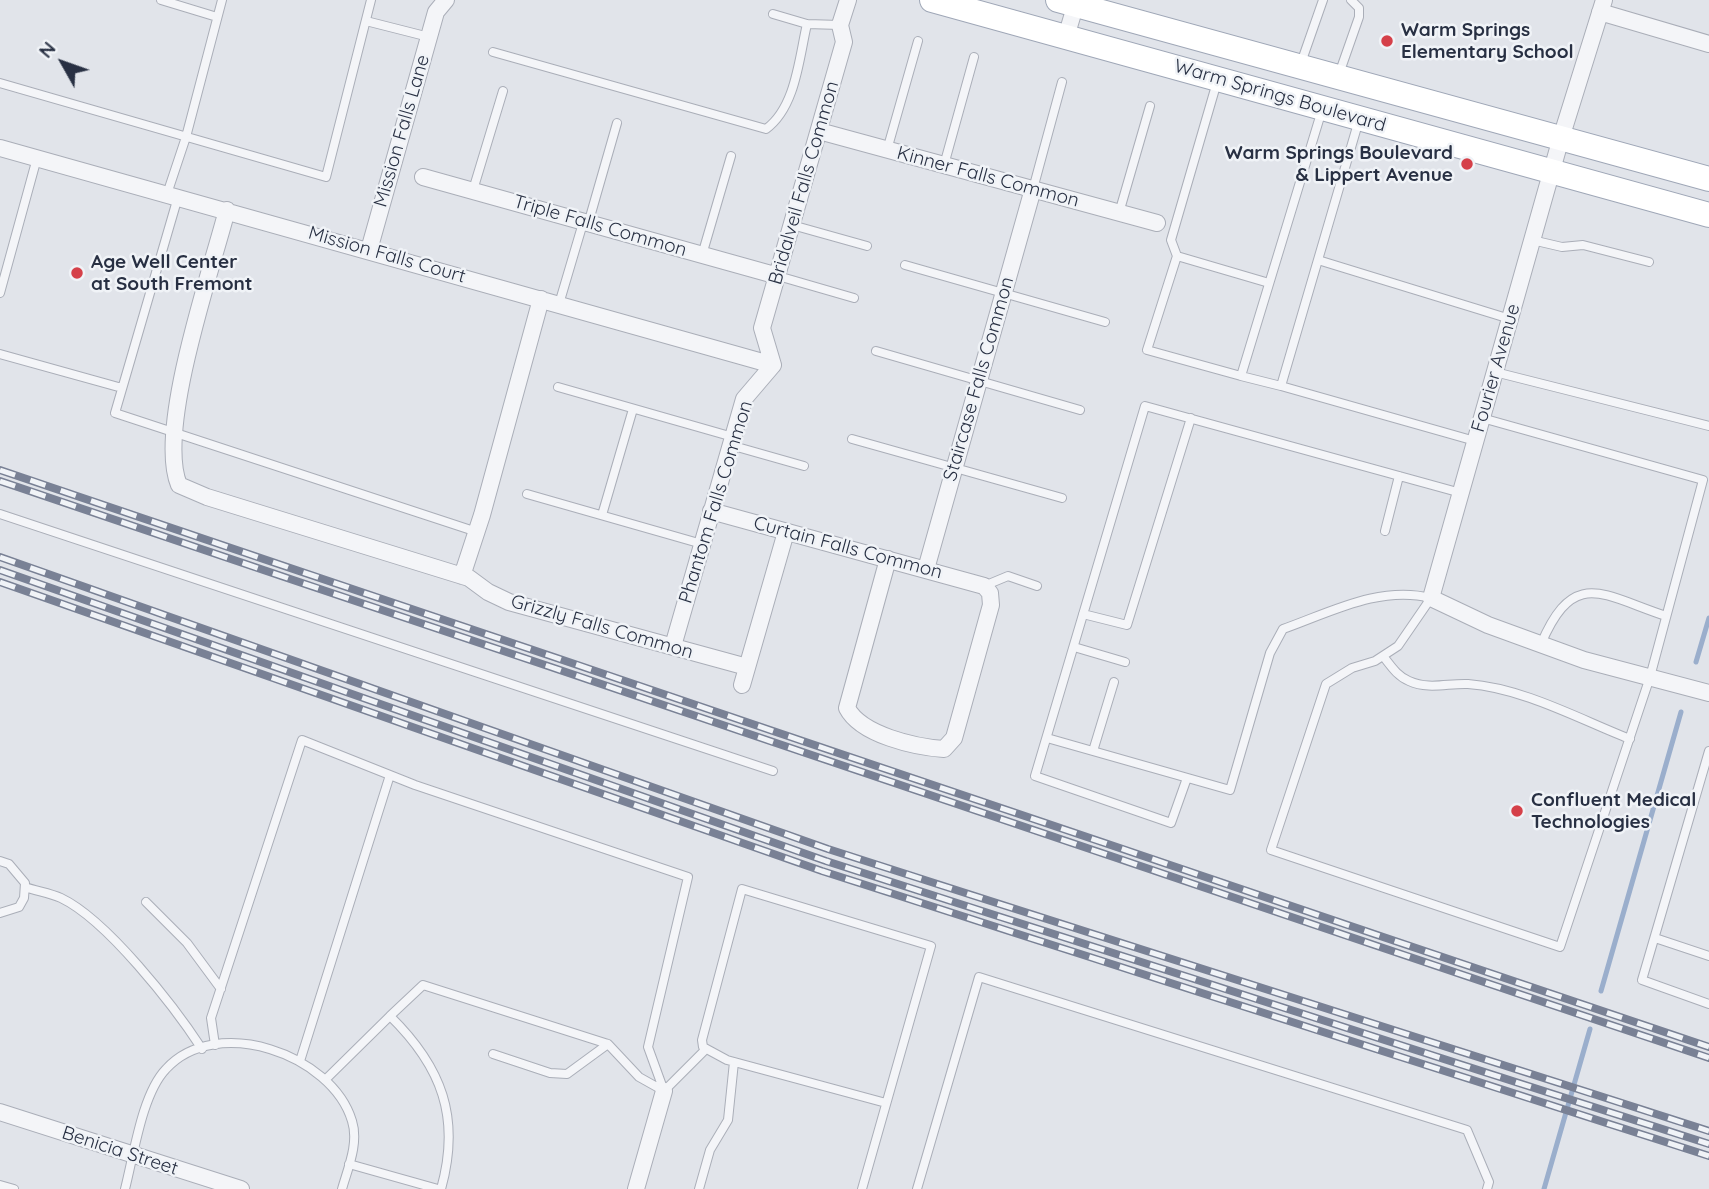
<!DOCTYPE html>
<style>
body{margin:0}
#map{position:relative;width:1709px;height:1189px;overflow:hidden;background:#e1e4ea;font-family:Quicksand,sans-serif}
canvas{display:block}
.north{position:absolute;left:28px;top:28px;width:70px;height:70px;-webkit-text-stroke:5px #f0f3f7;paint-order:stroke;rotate:310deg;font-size:19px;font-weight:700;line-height:28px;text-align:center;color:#283043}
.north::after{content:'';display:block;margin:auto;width:24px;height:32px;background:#283043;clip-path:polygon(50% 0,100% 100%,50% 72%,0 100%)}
</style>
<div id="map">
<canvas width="1709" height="1189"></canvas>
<div class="north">N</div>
</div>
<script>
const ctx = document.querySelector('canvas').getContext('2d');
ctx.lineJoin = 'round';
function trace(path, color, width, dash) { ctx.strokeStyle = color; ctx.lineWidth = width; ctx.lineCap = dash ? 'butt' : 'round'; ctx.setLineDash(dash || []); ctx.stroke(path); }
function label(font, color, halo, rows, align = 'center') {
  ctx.font = font + ' Quicksand,sans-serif'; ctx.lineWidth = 5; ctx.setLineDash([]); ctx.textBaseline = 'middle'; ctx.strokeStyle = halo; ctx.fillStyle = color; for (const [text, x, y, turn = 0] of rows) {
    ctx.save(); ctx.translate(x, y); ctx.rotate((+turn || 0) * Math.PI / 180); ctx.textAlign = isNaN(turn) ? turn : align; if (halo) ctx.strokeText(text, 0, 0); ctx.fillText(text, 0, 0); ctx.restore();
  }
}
const stream = new Path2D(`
 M1696,662L1709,618
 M1601,991L1681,712
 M1544,1189L1590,1029`);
const lane = new Path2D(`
 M161,0L217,17
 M773,14L807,24L840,25
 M366,21L429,37
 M493,52L766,129C796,107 799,58 807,24
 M1301,63L1323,0
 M1339,74L1359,17V8L1351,0
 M1217,82L1171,240L1177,256L1147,350L1241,376L1322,110
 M0,83L326,177L371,0
 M1359,120L1281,386L1475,441
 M887,150L918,41
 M944,165L974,57
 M1033,189L1062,82
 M473,190L503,91
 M167,194L186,137L222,0
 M178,197L115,413L477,532
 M1119,213L1150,106
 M588,224L617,123
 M792,225L867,246
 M1532,240L1562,247L1583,245L1649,262
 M702,255L731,156
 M1177,256L1269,283
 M1318,260L1510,319
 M905,265L1105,322
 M778,276L854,298
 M0,293L37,158
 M559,304L583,223
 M876,351L1080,410
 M0,354L122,388
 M1495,372L1709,426
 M1241,376L1281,386
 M558,387L733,437
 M852,439L1062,498
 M730,445L804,466
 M527,494L702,544
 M0,514L773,771
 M602,515L633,409
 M1385,531L1399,476
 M984,586L1008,576L1037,586
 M1083,614L1127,625L1191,418
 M1541,644C1574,567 1602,595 1666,616
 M1074,647L1125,662
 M1383,656C1391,666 1397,676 1409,681C1429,690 1448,683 1468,684C1523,688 1579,719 1630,739
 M1047,738L1230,790L1270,653L1283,629C1331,612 1380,585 1431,598L1398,646L1375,661L1352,668L1326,684L1271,850L1560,947L1650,677L1703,480L1482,418
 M1093,751L1114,682
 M1709,751L1642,980L1709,1004
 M1187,778L1171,823L1035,776L1145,406L1461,493
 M0,861L9,864L25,883L24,898L19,907L0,913
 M25,887C36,891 50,893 61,898C107,920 174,1006 202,1049
 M146,902L187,943L221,989
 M1655,938L1709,956
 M390,1016L423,985L608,1044L639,1077L664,1091
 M215,1045L211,1018L302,740L415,785L688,877L648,1047L664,1091
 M493,1054L550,1073L567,1074L608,1044
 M300,1061L390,775
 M325,1080L390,1016C442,1067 461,1118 441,1189
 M664,1091L706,1049
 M349,1164L438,1189
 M0,1185L14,1189
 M125,1189C134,1154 142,1094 166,1069C216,1014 332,1054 352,1121C359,1143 348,1168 342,1189
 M699,1189L710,1150L728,1120L734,1062
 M862,1189L931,946L742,889L702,1040L703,1047L727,1060L886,1103
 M917,1189L979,977L1467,1130L1489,1182L1487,1189`);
const street = new Path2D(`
 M1604,0L1561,138L1431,598L1488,625L1584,660L1709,693
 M1600,12L1709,44
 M1066,37L1077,0
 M819,131L1157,223
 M0,148L773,365
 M423,177L778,276
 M227,210C211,272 156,430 179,485L207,497L469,578L488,592L509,602L747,667
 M369,250L436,12L446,0
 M773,365L762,328L844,42L840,25L848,0
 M711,511L984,586L990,593L991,605L954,738L944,749C915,747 861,735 847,708L888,559
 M926,569L1033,189
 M462,576L482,515L541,299
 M673,646L744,399L773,365
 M742,685L786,532
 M0,1112L241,1189
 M636,1189L664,1091`);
const primary = new Path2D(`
 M932,0L1709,215
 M1058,0L1709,179`);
const rail = new Path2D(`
 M0,470L1709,1047
 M0,481L1709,1058
 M0,557L828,849L1709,1131
 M0,570L826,861L1709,1144
 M0,582L822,871L1709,1156`);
const markers = [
 [1387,41,7,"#d54049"],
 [1467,164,7,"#d54049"],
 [77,273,7,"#d54049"],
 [1517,811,7,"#d54049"]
];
const poiNames = [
 ["Warm Springs",1401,30],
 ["Elementary School",1401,52],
 ["Warm Springs Boulevard",1453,153,"right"],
 ["& Lippert Avenue",1453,175,"right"],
 ["Age Well Center",91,262],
 ["at South Fremont",91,284],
 ["Confluent Medical",1531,800],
 ["Technologies",1531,822]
];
const streetNames = [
 ["Warm Springs Boulevard",1280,96,16],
 ["Mission Falls Lane",402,131,-74],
 ["Kinner Falls Common",988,177,15],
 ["Bridalveil Falls Common",804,183,-74],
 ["Triple Falls Common",600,226,16],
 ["Mission Falls Court",387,255,16],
 ["Fourier Avenue",1496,368,-74],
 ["Staircase Falls Common",979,379,-74],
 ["Phantom Falls Common",716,502,-73],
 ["Curtain Falls Common",848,548,15],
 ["Grizzly Falls Common",602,627,16],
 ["Benicia Street",120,1151,18]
];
trace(stream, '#9aaecc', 5);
trace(lane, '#aaaeb8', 10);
trace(street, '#aaaeb8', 18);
trace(primary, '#9fa7b7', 26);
trace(lane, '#f4f5f8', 8);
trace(street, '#f4f5f8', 16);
trace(primary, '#fff', 24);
trace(rail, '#798195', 8);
trace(rail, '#f0f3f7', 5, [16]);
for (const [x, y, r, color] of markers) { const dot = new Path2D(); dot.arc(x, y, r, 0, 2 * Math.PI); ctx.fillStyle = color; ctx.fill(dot); trace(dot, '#f0f3f7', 2.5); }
label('bold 19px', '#283043', '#f0f3f7', poiNames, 'left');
label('19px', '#283043', '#f0f3f7', streetNames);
</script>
